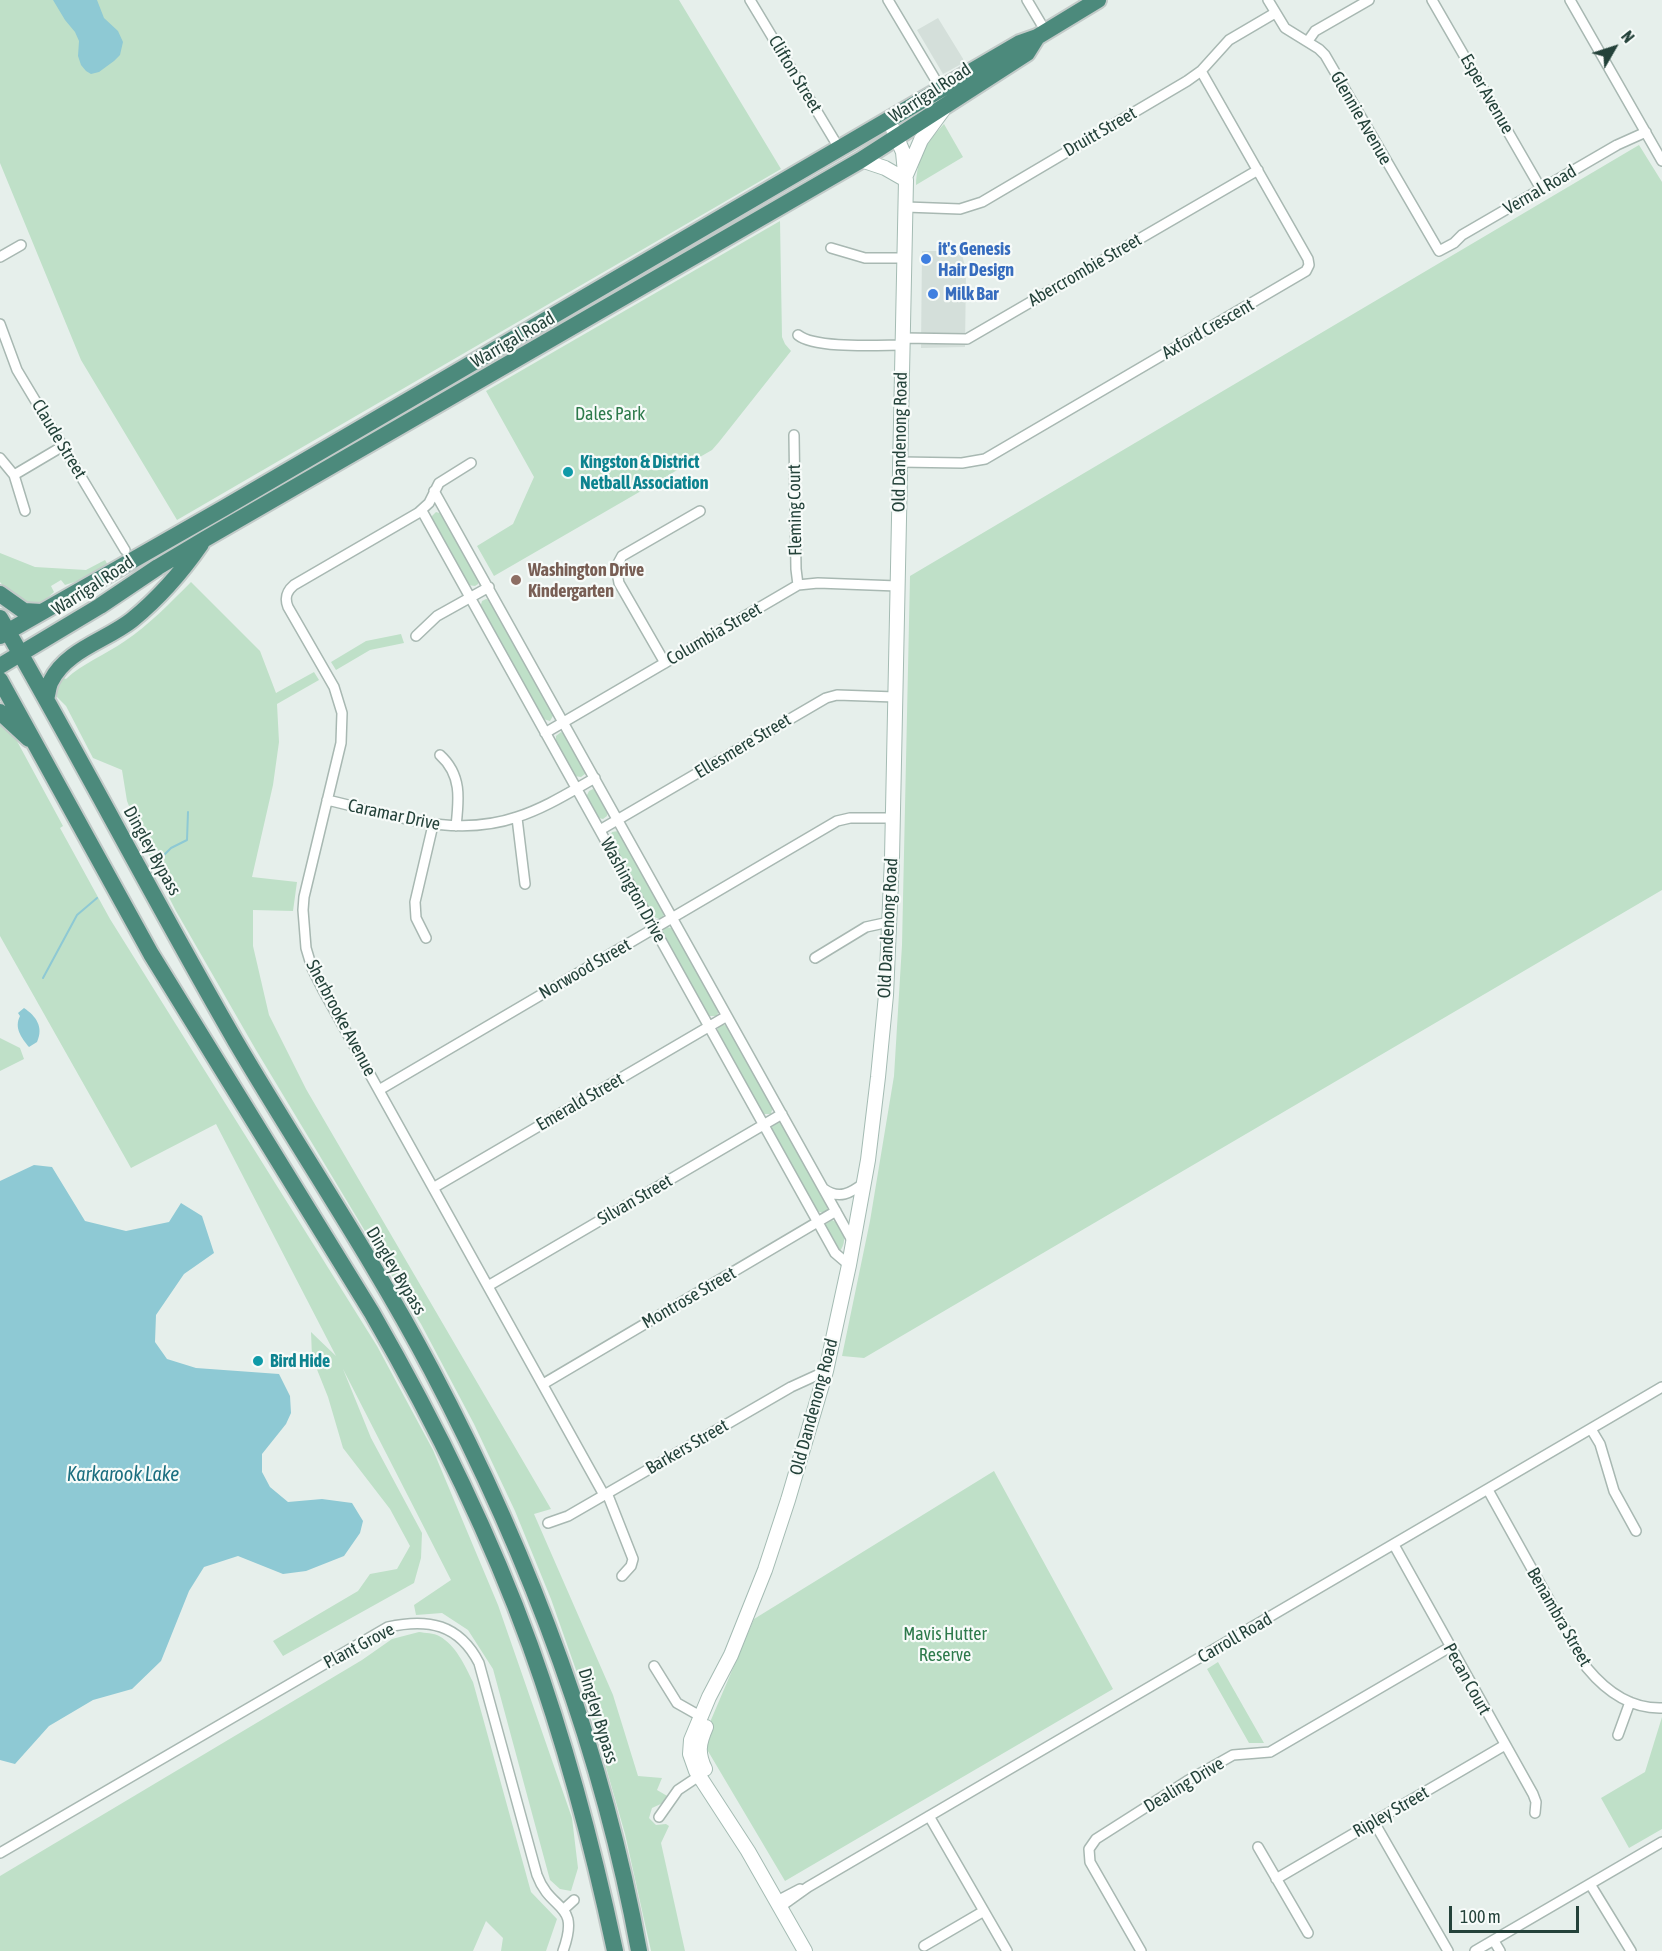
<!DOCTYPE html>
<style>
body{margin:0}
#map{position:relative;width:1662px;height:1951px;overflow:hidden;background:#e6efeb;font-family:"Asap Condensed",sans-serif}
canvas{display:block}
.north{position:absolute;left:1584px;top:18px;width:60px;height:60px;-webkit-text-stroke:4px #f7fbf9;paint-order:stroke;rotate:51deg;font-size:16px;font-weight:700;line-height:24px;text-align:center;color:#24423a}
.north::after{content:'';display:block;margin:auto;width:21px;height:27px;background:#24423a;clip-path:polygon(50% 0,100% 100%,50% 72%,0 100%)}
.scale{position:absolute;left:1449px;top:1906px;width:130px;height:27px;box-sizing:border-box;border:3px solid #24423a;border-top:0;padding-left:8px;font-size:18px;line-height:21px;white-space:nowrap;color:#24423a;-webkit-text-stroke:4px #f7fbf9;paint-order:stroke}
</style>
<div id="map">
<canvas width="1662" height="1951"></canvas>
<div class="north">N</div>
<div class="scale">100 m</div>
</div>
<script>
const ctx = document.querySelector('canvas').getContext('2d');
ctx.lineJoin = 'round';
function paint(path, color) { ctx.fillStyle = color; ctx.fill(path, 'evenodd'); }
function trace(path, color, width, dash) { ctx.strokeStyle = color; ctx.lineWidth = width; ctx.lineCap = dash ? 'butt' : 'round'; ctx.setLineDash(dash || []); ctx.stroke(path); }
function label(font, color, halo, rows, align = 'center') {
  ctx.font = font + ' "Asap Condensed",sans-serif'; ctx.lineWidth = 4.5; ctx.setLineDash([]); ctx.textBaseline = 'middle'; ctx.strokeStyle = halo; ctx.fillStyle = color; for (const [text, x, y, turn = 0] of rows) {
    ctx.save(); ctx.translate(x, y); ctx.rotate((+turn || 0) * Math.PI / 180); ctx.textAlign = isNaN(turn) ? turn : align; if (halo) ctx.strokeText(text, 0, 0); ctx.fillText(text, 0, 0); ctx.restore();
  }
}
const built = new Path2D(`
 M938,18L965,62L943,74L917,30Z
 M922,251H961L966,270L965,347L921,348Z`);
const green = new Path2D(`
 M0,0H679L781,169L177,520L81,360L0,163Z
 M944,124L963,157L916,185C917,158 926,143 944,124Z
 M1639,145L1662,182V890L864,1358L842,1356L870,1221L894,1076L902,945L910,576Z
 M780,221L782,337L785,344L791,351L719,442L712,450L494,576L477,546L513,524L534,477L486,391Z
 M436,512L443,514L479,579L478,584L475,586L468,585L432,520V516Z
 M0,553L35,567L86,570L105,560L109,567L84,579L65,585L61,580L51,586L54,592L44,601L32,607L9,593L0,582Z
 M191,582L260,651L276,693L314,672L319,680L277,704L279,742L273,785L252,877L297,882L293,911L253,910V946L269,1015L306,1089L551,1509L534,1514L613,1695L638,1776L662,1778L657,1790L669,1797L665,1802L652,1808L649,1818L656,1825L666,1824L669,1826L661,1843L685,1951H651L625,1834L588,1704L551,1599L515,1511L474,1424L421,1324L256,1050L176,911L155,870L127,801L122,770L93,758L66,706L56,696L55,690L59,676L66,679C83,663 105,655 125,641C149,625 170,603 191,582Z
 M486,599L491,600L554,714L550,721L543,719L480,608L482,601Z
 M401,634L404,643L370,650L336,670L331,662L366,641Z
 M0,718L11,730L63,826L60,828L110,919L377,1346L433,1450L498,1605L572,1818L578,1868L571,1891L560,1889L550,1880L493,1669L468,1630L442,1613L416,1615L414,1605L451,1580L343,1369L371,1438L422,1533L421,1558L414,1583L283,1656L273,1641L358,1591L370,1574L397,1569L410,1546L390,1509L343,1448L328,1397L312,1357L311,1332L336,1356L216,1124L131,1168L0,936Z
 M561,732L566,734L586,770L585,774L581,777L574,776L556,743V736Z
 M593,789L597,791L608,810L607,816L603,819L598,818L586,797L589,791Z
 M618,831L665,912L663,917L659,919L652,916L609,838L612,832Z
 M667,927L675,929L719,1010L717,1016H708L663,934V930Z
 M722,1024L729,1027L773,1106L771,1114H763L717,1032L718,1028Z
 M0,1038L20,1048L24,1059L0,1071Z
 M779,1122L783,1124L828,1204L827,1210L824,1213L816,1211L771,1130L773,1124Z
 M832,1220C844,1225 848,1241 840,1251L826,1230V1224Z
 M994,1471L1113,1689L785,1881L702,1741L754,1619Z
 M419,1632C425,1633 434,1633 439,1636C456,1645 465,1666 473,1682L531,1892L557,1919L546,1951H501L503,1938L486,1921L473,1951H0V1876L362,1660L392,1639Z
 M1218,1662L1264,1743H1249L1207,1669Z
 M1662,1717V1829L1629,1848L1601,1798L1645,1772Z`);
const water = new Path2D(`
 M53,0H97L104,18L118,31L123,42L120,55L114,61L99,72L91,74L86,71L81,65L78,56L79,41L75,32L65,20Z
 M24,1008C36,1016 44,1027 37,1042L29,1047C21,1037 14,1028 20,1016L18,1013Z
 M34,1165L52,1167L85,1221L126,1231L169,1222L181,1203L202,1216L214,1253L184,1274L156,1315L155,1342L167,1359L196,1368L279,1374L290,1396L291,1413L286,1424L262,1454V1472L270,1487L288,1502L322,1499L352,1503L363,1521L360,1533L344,1556L306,1571L283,1574L238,1556L204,1567L189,1591L161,1661L132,1689L93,1700L49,1726L15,1764L0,1760V1181Z`);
const stream = new Path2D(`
 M155,864L171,848L187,840L188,812
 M43,978L77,915L97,898`);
const minor = new Path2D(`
 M750,0L839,148
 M888,0L941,89
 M1027,0L1046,32
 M1268,0L1285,28L1319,49L1325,55L1439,251L1454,243L1462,235L1617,145L1646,132
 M1432,0L1541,189
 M1570,0L1662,161
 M1308,41L1315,31L1369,0
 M906,207L960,209L982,202L1187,81L1201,71L1229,40L1275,13
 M831,248L865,258H905
 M0,257L21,245
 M0,324L17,370L125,550
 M798,335C815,349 879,345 903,345
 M903,338L967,339L1258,170
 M794,435L796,569L798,585
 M0,458L14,475L25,511
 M900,462L962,463L985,459L1306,271L1309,265L1308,259L1201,71
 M471,463L439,483L429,503L418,513L294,585C287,591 284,597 288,607L334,687L342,713L341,743L304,897L303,910L306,948L312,968L323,990L604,1495
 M14,475L63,446
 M434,491L853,1242
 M422,511L835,1253L849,1265
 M416,636L437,616L489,587
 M665,663L619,583L616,567L622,556L700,511
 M545,733L798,585L818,583L897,586
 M440,755C462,775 459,799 456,826
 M327,800C390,814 453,839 517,817C545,808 570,792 595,778
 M517,818L525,884
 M600,830L826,698L837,695L895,697
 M426,938L416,918L415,902L433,825
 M815,958L866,927L889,922
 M379,1090L837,821L850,818H892
 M433,1188L727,1016
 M824,1189C839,1200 851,1193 864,1183
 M488,1286L782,1114
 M543,1384L836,1211
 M1591,1429L1600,1444L1614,1491L1636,1531
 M1488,1490L1587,1668C1606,1691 1631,1709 1662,1708
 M607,1493L633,1559L631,1566L622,1576
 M548,1523L568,1516L791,1387L826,1371
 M1394,1545L1533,1794L1536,1802L1535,1813
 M654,1666L677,1703L700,1716
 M1618,1735L1630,1702
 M929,1816L1007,1951
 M659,1817L678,1790L699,1776
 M1374,1822L1448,1951
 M1258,1847L1308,1933
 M0,1853L388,1627C428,1618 459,1624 479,1663L537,1875C551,1913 581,1901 563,1951
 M1276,1879L1505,1745
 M1590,1884L1631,1951
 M777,1901L800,1889
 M780,1907L808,1887L1662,1387
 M563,1910L574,1900
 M1494,1941L1500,1951
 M924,1946L984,1911
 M1141,1951L1090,1862L1089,1849L1096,1839L1187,1781L1233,1755L1270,1752L1450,1647
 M1475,1951L1662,1842`);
const secondary = new Path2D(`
 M893,129L903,152L905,173
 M906,175L921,140L943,110
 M705,1769C697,1753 699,1743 706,1727
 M805,1951L748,1851L696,1771L690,1754L691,1740L709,1697L731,1655L765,1570L788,1500L826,1371L849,1265L868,1160L878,1077L886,995L892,858L906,180L885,168L861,160`);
const trunk = new Path2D(`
 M0,594L24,611L41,612
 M0,618C81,758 155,902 236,1042C300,1151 372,1257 431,1369C527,1551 602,1748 639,1951
 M0,636L224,508L1020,43L1037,37L1098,0
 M0,666L100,606L158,567L205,539L861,160L1027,53L1037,37
 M0,680L151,954L372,1313C433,1419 488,1529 530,1645C566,1745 593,1847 615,1951
 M46,699C48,693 48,686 51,681C66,650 107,640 132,620C159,598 181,573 201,544
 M0,712L29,739`);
const markers = [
 [926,259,6,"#3f7fe0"],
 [933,294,6,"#3f7fe0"],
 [568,472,6,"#0f9aa8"],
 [516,580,6,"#8d6e63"],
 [258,1361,6,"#0f9aa8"]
];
const streetNames = [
 ["Clifton Street",795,74,59],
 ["Warrigal Road",930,93,-33],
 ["Esper Avenue",1487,94,60],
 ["Glennie Avenue",1361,118,60],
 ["Druitt Street",1100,132,-30],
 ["Vernal Road",1540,190,-30],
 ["Abercrombie Street",1085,270,-30],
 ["Axford Crescent",1208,329,-30],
 ["Warrigal Road",513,340,-30],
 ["Claude Street",59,439,59],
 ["Old Dandenong Road",900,442,-89],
 ["Fleming Court",795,510,-91],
 ["Warrigal Road",93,586,-33],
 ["Columbia Street",714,634,-30],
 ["Ellesmere Street",743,746,-31],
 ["Caramar Drive",394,815,12],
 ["Dingley Bypass",152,851,61],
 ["Washington Drive",633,890,61],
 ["Old Dandenong Road",888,928,-87],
 ["Norwood Street",585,969,-30],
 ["Sherbrooke Avenue",341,1018,62],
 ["Emerald Street",580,1102,-30],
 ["Silvan Street",635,1200,-30],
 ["Dingley Bypass",396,1271,59],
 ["Montrose Street",689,1298,-30],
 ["Old Dandenong Road",814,1407,-75],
 ["Barkers Street",687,1447,-30],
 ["Benambra Street",1559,1617,60],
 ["Carroll Road",1235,1638,-30],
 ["Plant Grove",359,1646,-28],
 ["Pecan Court",1467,1679,61],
 ["Dingley Bypass",598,1716,73],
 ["Dealing Drive",1184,1785,-31],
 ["Ripley Street",1391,1812,-30]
];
const shopNames = [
 ["it's Genesis",938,249],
 ["Hair Design",938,270],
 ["Milk Bar",945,294]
];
const parkNames = [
 ["Dales Park",610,414],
 ["Mavis Hutter",945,1634],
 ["Reserve",945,1655]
];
const cultureNames = [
 ["Kingston & District",580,462],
 ["Netball Association",580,483],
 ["Bird Hide",270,1361]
];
const educationNames = [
 ["Washington Drive",528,570],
 ["Kindergarten",528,591]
];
const waterNames = [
 ["Karkarook Lake",123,1475]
];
paint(built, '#d4dfda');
paint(green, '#bfe0c8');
paint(water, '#8ec9d4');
trace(stream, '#8ec9d4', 2);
trace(minor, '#a8b8b2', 12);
trace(secondary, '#a4bbb3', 16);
trace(trunk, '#c2cac8', 20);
trace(minor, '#fff', 9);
trace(secondary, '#fff', 14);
trace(trunk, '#4c8a7c', 16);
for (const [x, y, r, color] of markers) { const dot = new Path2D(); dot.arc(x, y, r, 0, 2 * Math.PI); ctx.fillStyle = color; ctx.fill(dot); trace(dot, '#f7fbf9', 2); }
label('18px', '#24423a', '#f7fbf9', streetNames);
label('bold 18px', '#366cbe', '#f7fbf9', shopNames, 'left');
label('18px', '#2d7a4b', '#f7fbf9', parkNames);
label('bold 18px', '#0d838f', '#f7fbf9', cultureNames, 'left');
label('bold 18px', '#785e54', '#f7fbf9', educationNames, 'left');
label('italic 20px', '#1c6f80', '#f7fbf9', waterNames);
</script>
